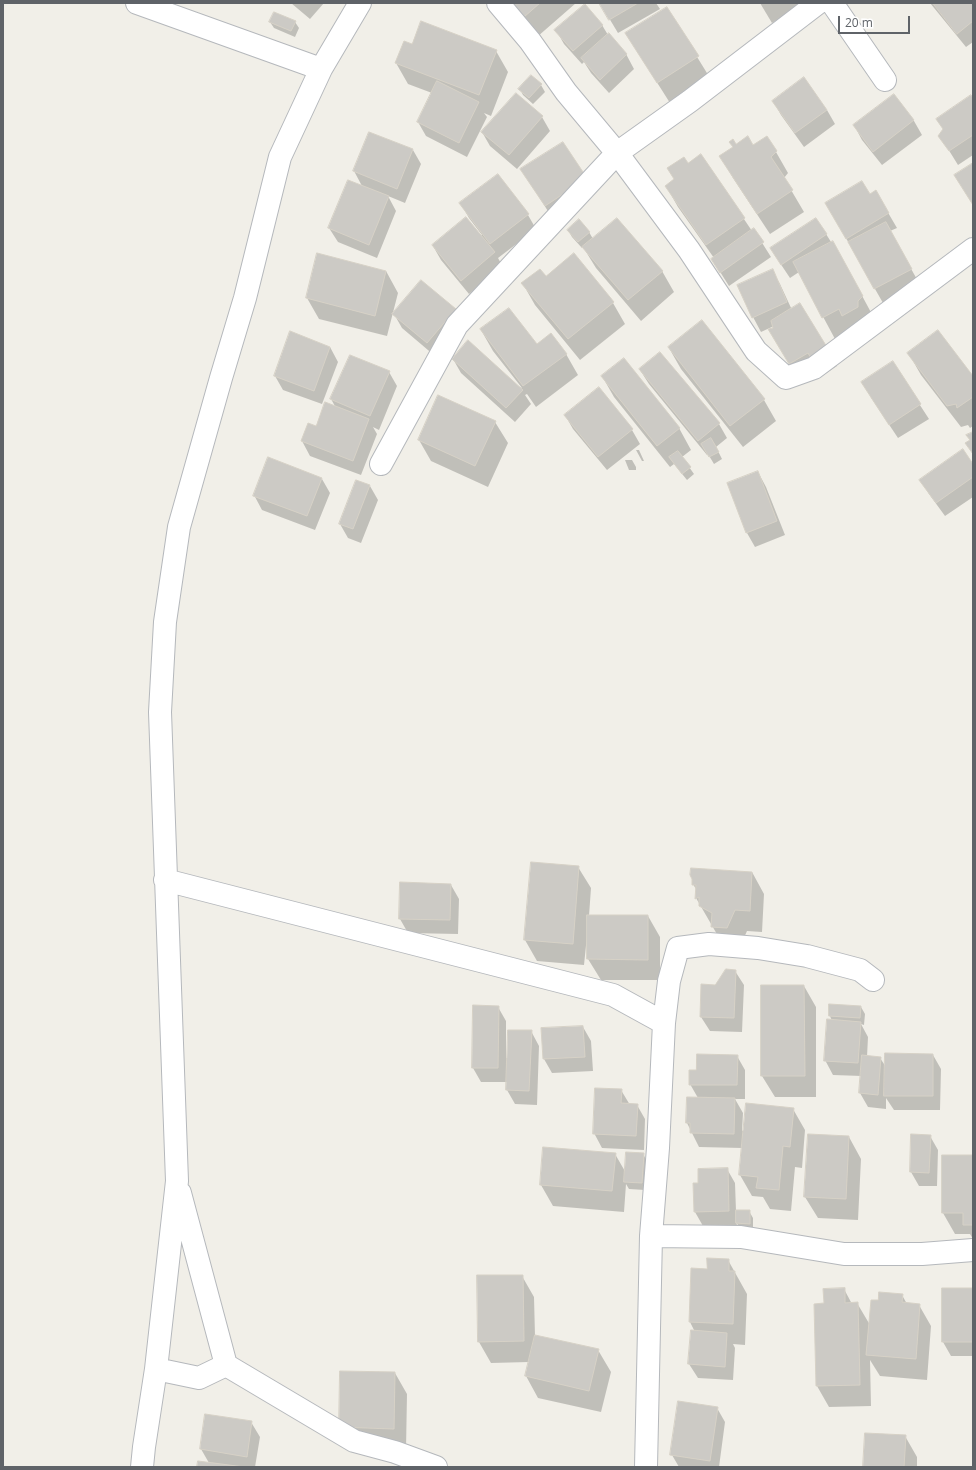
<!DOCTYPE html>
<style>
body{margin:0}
#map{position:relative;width:976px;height:1470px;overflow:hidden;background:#f1efe8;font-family:"Open Sans",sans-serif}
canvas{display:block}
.frame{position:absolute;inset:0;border:4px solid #5f6368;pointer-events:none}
.scale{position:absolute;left:838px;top:16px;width:72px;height:18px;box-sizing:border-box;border:2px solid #5f6368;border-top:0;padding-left:5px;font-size:12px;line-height:14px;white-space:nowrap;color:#5f6368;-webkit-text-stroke:3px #fff;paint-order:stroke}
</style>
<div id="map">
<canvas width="976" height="1470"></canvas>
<div class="frame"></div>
<div class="scale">20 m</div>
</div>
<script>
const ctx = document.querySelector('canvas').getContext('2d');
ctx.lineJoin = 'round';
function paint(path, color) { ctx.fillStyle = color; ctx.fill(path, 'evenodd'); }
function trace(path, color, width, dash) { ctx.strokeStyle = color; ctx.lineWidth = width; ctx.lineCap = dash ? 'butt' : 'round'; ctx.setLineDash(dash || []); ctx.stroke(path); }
const shadow = new Path2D(`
 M291,3H324L310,19Z
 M506,3H576L537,37Z
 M600,3H656L660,9L618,33Z
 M760,3H805L772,23Z
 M930,3H973V42L966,47Z
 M667,8L710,78L670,103L639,54Z
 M270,22H295L299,28L295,37L274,28Z
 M602,25L608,35L626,54L634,69L609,93L591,73L584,62L582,64L564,44L556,30Z
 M413,45L496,51L508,72L491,116L484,113L487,117L467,157L426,136L418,122L432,93L408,84L396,63Z
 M541,85L545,92L533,104L523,95L520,89Z
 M516,94L542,117L550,131L517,169L490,146L482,132Z
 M894,96L914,121L922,135L882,165L862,140L854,125Z
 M973,100V155L958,165L940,136Z
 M773,101L827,110L835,124L804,147L781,115Z
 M369,133L413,150L421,164L405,203L388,196L396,211L377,258L338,242L329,228L362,186L354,171Z
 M736,145L753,146L776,152L788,173L784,178L804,212L770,234L733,178L721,157L734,148Z
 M701,155L752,231L754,230L771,257L729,286L712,259L714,258L678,207L666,186L675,180L687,164Z
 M498,175L528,215L536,229L498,258L503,267L469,294L441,260L433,246L482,235L469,218L461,204Z
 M586,179L553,219L530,183Z
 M876,192L897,228L890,231L919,283L883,303L826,203L870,195Z
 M568,230L589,232L593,239L662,271L674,292L641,321L596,268L583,247L582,248L572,237Z
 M826,234L845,264L874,318L835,339L799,272L790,278L780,263Z
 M772,270L780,284L792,310L829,352L837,366L822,376L817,367L798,378L770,330L775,329L774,326L761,332L753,317Z
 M386,271L398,293L387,336L319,319L307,298Z
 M546,278L613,303L625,324L580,360L535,305L523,284Z
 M455,310L463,324L435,356L402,328L394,314Z
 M481,330L566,354L578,375L536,407L527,394L525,395L531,404L515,422L461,373L453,359L522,388L493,351Z
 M330,347L338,362L322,404L283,390L275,376Z
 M669,348L764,400L776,421L743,447L681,369Z
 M660,354L719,424L727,438L716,447L722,459L714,464L708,454L707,455L649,384L640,370Z
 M909,354L973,378V426L970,428L968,425L961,427L921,375Z
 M892,362L929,419L898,438L870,396Z
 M389,372L397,386L379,430L373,427L377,434L361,475L310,456L302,441L308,424L317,428L336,408L331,399Z
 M602,376L679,428L691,450L682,457L694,474L687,480L674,464L670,467L614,397Z
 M599,388L632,430L640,444L607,470L573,429L565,415Z
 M495,422L508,443L488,487L431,461L419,440Z
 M636,450H639L644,461H642Z
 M269,459L322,479L330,493L315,530L262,510L254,495Z
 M625,460H632L636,467V470H629Z
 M973,465V497L945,516L929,494L921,480Z
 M758,472L766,487L785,535L755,547L747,533Z
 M357,481L370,486L378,500L361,543L348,538L340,524Z
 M532,863L578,867L591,888L589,916H648L660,937V980H601L588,959V936H587L584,965L537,961L525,940Z
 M752,872L764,894L762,932L747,931L739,949L725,948L696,898L697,891L693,884Z
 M451,885L459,899L458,934L408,933L400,919Z
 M735,971L744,985L742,1032L710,1031L701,1017L715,986Z
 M804,986L816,1007V1097H775L762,1076Z
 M498,1007L506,1021V1058H508L531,1031L539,1046L537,1105L515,1104L507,1090V1082H481L473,1068Z
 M861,1007L865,1014L864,1025L861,1024L868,1037L867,1057L880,1058L886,1067L933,1055L941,1069L940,1110H894L886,1098V1109L868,1107L860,1093L862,1076L833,1075L825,1060L832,1021L830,1016Z
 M583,1027L591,1041L593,1071L552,1073L544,1059Z
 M737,1056L745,1070V1099H735L743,1113L742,1131L793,1109L805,1130L802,1168L795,1167L791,1211L770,1209L763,1197L752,1196L740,1175L742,1148L699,1147L687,1123L698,1098L690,1084L697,1071Z
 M621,1090L630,1105H637L645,1119L644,1150L602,1148L594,1133Z
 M930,1136L938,1150L937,1186H919L911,1172Z
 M849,1137L861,1159L858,1220L818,1218L805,1197Z
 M615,1154L626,1173L643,1154L647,1161L645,1190L629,1189L626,1184L624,1212L553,1206L541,1185Z
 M973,1156V1239L970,1234H955L943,1213Z
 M727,1169L735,1183L736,1211H749L753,1218V1230H741L736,1222L737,1225L703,1226L695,1212L694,1184H699Z
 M728,1260L747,1294L745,1345L733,1344L735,1348L733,1380L698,1378L689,1364L695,1332L690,1322L692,1269L708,1270Z
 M522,1276L534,1297L535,1336L598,1350L611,1372L601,1412L538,1398L526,1376L529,1362L491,1363L479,1342Z
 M844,1289L852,1304L857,1303L870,1325L879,1302L902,1295L907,1304L919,1305L931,1326L927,1380L880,1376L870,1360L871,1406L829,1407L817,1386L815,1305L825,1304Z
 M973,1289V1356H951L943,1342Z
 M395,1373L407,1394L406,1450L340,1427Z
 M717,1408L725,1422L719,1467H679L672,1455Z
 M251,1422L260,1437L255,1467H198L209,1463L201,1449Z
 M905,1436L917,1457V1467H864Z`);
const building = new Path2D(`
 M512,3H540L524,17Z
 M599,3H638L609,20Z
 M933,3H973V21L957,34Z
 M585,4L603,25L573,51L554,30Z
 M667,7L699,56L657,83L625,33Z
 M274,12L296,21L291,31L269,22Z
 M421,21L497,50L479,95L395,63L404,41L412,44Z
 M609,33L627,54L600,80L581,58Z
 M531,75L542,84L529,98L518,89Z
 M804,77L827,110L795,133L772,101Z
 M437,81L479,102L459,143L417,122Z
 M516,93L543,116L509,155L481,132Z
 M894,94L914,120L873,152L853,125Z
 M971,95L973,98V135L949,151L938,136L943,129L936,119Z
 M369,132L413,149L397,189L353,171Z
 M748,136L753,145L767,136L777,151L771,157L793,190L757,214L719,156L733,147L729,142L733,139L736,144Z
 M563,142L587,178L545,206L520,169Z
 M701,154L745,218L706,245L665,186L674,179L667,168L684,157L688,163Z
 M973,163V205L954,175Z
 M498,174L529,214L490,244L459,203Z
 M348,180L389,196L369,245L328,228Z
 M862,181L870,194L876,190L889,213L846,239L825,203Z
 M466,217L495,252L461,281L432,245Z
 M617,218L663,271L628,300L582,247Z
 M816,218L827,234L781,265L770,248Z
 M579,219L590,232L578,242L567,230Z
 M886,222L912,269L874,289L848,242Z
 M754,228L764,242L720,273L711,259Z
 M833,241L863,296L858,301V307L842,316L839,309L822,318L793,262Z
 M317,253L386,271L375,316L306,298Z
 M574,253L614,302L568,339L521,283L540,269L546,276Z
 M773,269L787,302L752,318L737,285Z
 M421,280L456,309L427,343L392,314Z
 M800,303L830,352L813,362L808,353L789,364L768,329L773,328L771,321Z
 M509,308L537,344L551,333L567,354L523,386L480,329Z
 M702,320L765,399L730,426L668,347Z
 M938,330L973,376V389L972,391L973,397L957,408L956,404L947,406L907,353Z
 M290,331L330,347L314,391L274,376Z
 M468,340L523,390L506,408L452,359Z
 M660,352L720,423L698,441L639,369Z
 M350,355L390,371L370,416L330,399Z
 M624,358L680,428L657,446L601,376Z
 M893,361L921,404L889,425L861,382Z
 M599,387L633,429L598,457L564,415Z
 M438,395L496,421L475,466L418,440Z
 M325,402L369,419L353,461L301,441L308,423L316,426Z
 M973,432V454L965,443L970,440L966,435Z
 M711,438L719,452L709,457L701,444Z
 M963,449L973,464V477L936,503L919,480Z
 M678,451L691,467L682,474L669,457Z
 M268,457L322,478L307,516L253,496Z
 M758,471L777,521L746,533L727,483Z
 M356,480L370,485L353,529L339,524Z
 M531,862L579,866L573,944L524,940Z
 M691,868L752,872L750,911L735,910L727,928L711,927L712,913L699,906V897L695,899L696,885H692V879L690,875Z
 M400,882L451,884L450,920L399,919Z
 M587,915H648V960L587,959Z
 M726,969L736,970L734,1018L700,1017L701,984L715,985Z
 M761,985H804L805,1076H761Z
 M829,1004L861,1006L860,1018L829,1016Z
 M473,1005L499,1006L498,1068H472Z
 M827,1019L861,1022L858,1063L824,1061Z
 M583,1026L585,1057L543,1059L541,1028Z
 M508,1030H532L529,1091L506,1090Z
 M885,1053L933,1054V1096H884Z
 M697,1054L738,1055L737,1085H689V1070H696Z
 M862,1055L881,1057L878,1095L859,1093Z
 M595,1088L622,1089L621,1103L638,1104L636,1136L593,1134Z
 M687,1097L735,1098L734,1134L690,1133V1123H686Z
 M746,1103L794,1108L790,1147L783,1146L779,1190L756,1188L758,1177L739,1175Z
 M808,1134L849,1136L846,1199L804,1197Z
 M911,1134L931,1135L929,1173L910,1172Z
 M543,1147L616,1153L612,1191L540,1185Z
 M626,1152L644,1153L642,1183L624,1182Z
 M942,1155H973V1225H963V1213H942Z
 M728,1168L729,1211L694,1212L693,1183H698V1169Z
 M736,1210H750V1224L736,1223Z
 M707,1258L729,1259V1271H735L733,1324L689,1322L691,1268L707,1269Z
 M477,1275H523L524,1341L478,1342Z
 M845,1288V1303L858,1302L860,1385L816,1386L814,1304L824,1303L823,1289Z
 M942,1288H973V1342H942Z
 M879,1292L903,1294L902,1302L920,1304L916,1359L866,1355L871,1300H878Z
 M691,1330L727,1333L725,1367L688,1364Z
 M535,1335L599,1349L589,1391L525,1376Z
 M340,1371L395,1372L394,1429L339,1427Z
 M678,1401L718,1407L710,1461L670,1455Z
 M205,1414L252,1421L247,1457L200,1449Z
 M865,1433L906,1435L904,1467H863Z
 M198,1461L244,1467H197Z`);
const minor = new Path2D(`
 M137,3L321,69
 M498,3L530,41L566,92L617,153L689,250L756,351L786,378L814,368L973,249
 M832,3L885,80
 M381,464L457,325L617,153L690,101L818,3
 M165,880L613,995L664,1023L658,1148L651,1236L646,1467
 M664,1023L669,981L678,948L709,944L758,948L807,956L860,970L873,980
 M180,1193L226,1365L354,1441L395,1452L436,1467
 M651,1236L741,1237L844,1254H922L973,1250
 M156,1369L199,1378L226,1365
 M142,1467L144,1447L156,1369L177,1181L160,712L165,622L179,527L221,378L245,298L280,157L321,69L360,3`);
paint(shadow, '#0003');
paint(building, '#cccac5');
trace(building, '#d6d1c6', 1);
trace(minor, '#b5b8bc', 24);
trace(minor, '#fff', 22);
</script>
